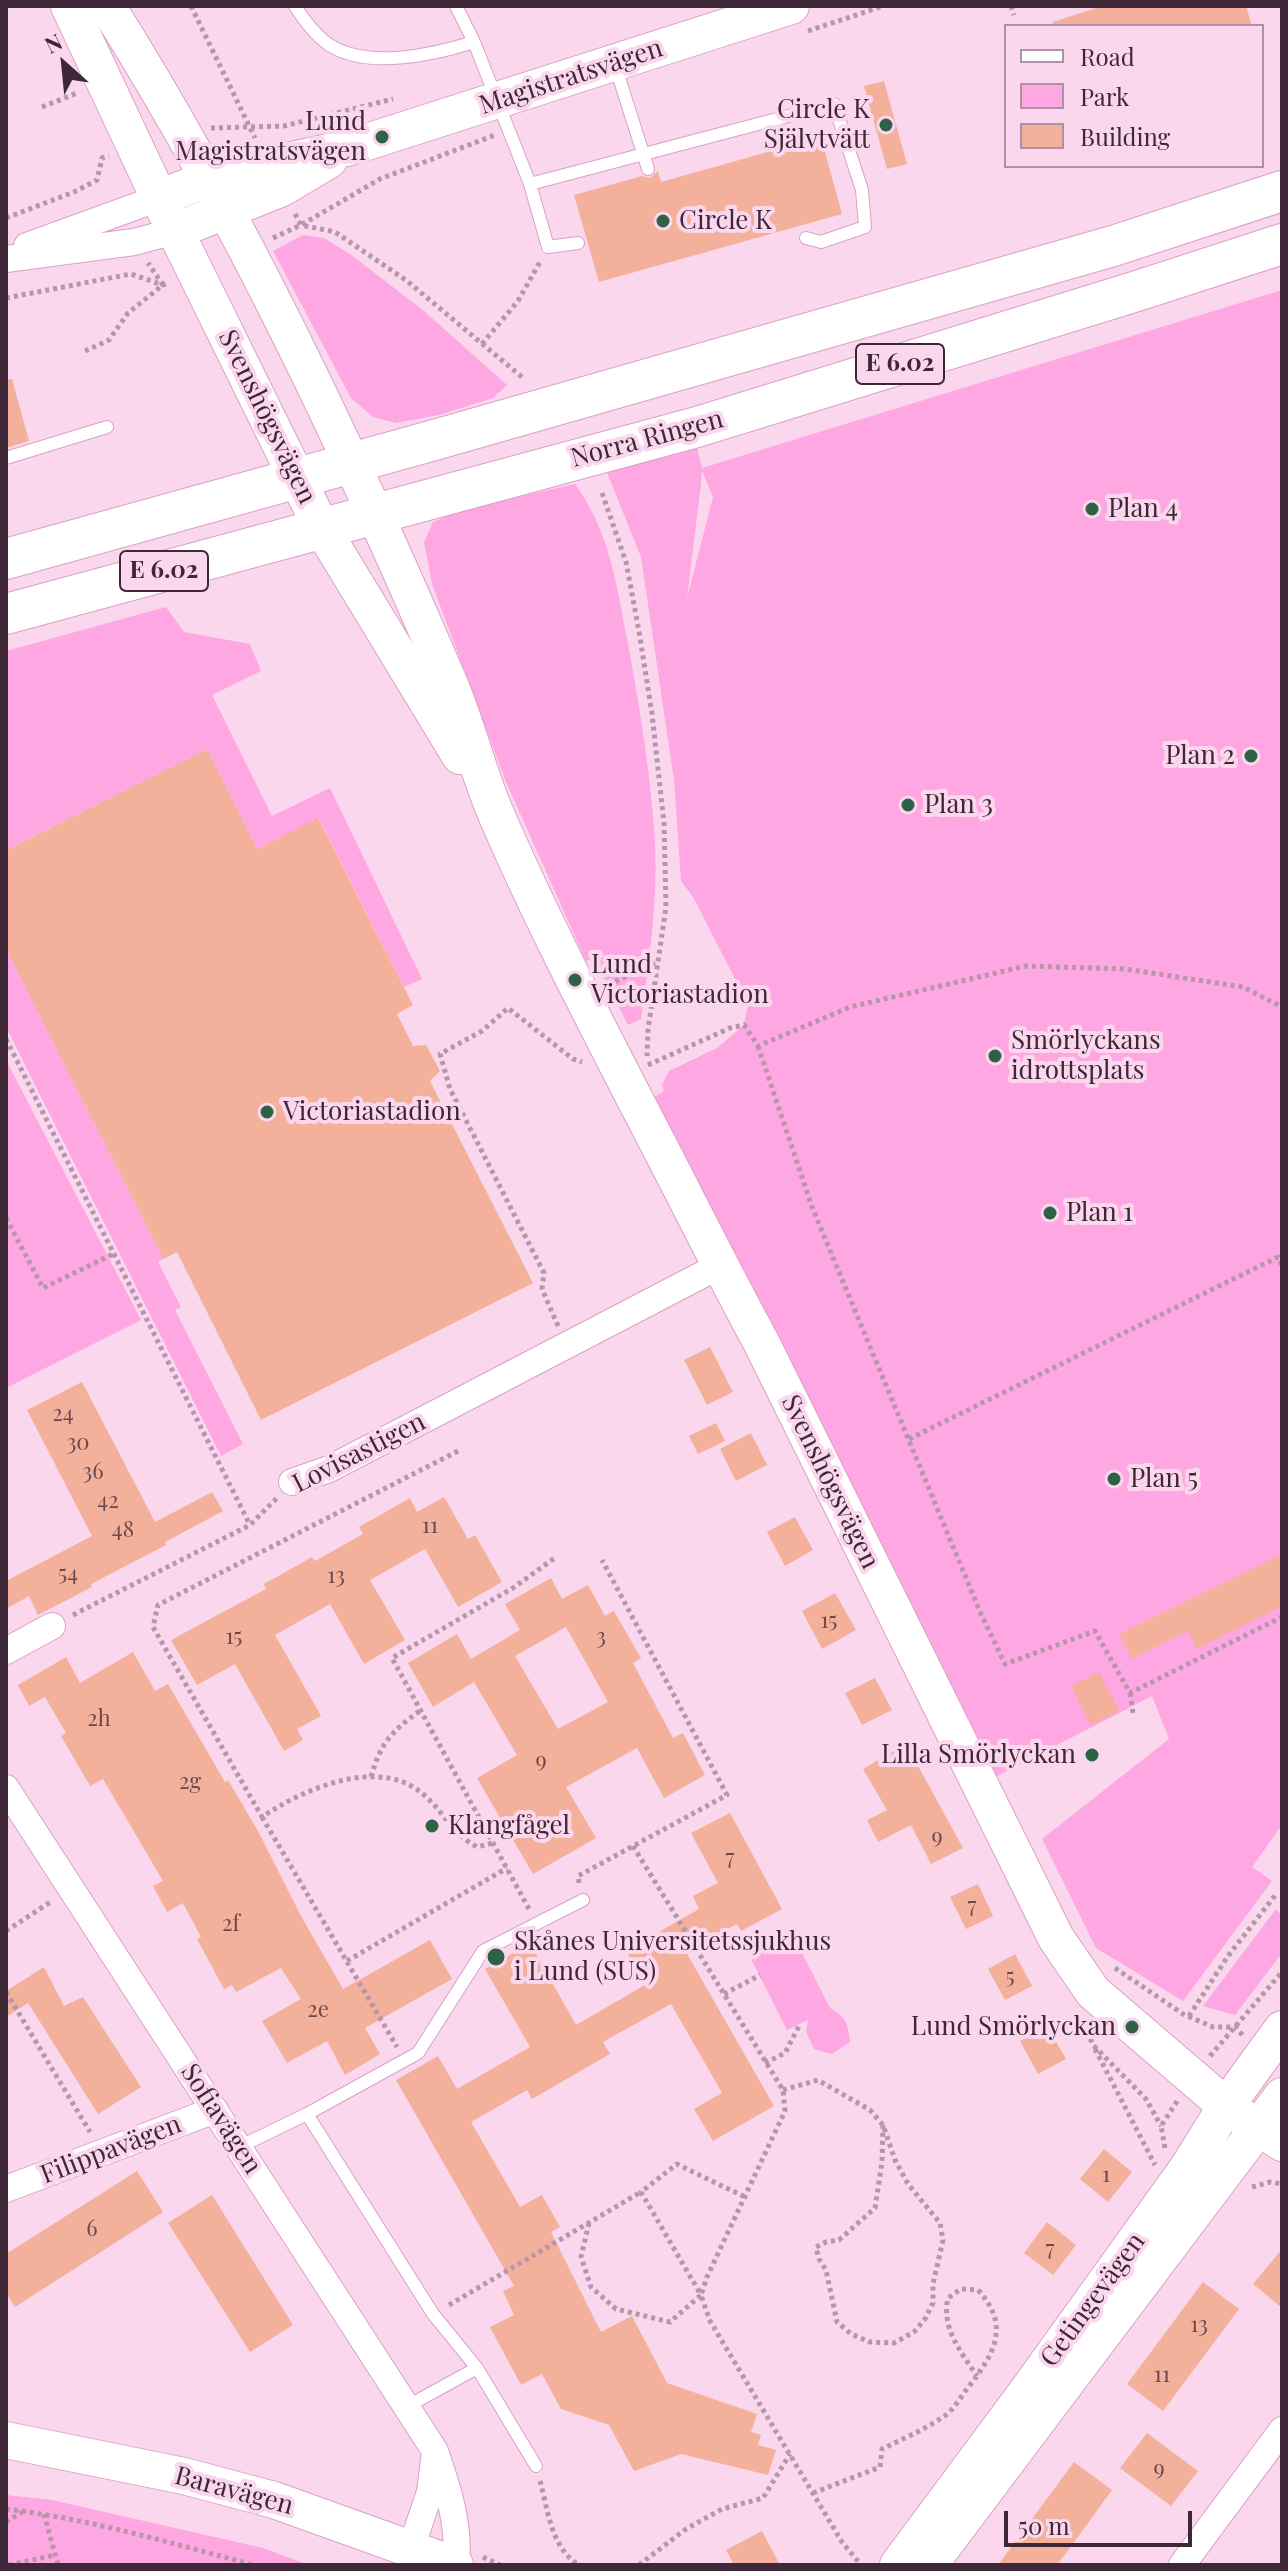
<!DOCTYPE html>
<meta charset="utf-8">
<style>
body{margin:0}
#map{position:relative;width:1288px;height:2571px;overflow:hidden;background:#fbd7ee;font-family:"Playfair Display",serif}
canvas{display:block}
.frame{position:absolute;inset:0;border:8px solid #3e2737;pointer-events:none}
.legend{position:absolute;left:1004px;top:24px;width:260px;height:144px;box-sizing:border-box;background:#fbd7ee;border:2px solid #af91a5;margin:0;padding:10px 14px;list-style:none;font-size:24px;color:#3e2737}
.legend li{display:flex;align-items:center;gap:16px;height:40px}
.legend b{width:40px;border:2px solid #af91a5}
.north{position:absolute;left:24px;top:24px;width:80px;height:80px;-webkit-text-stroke:6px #fbd7ee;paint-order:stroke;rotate:333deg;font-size:22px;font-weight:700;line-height:32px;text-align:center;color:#3e2737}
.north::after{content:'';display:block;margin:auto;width:28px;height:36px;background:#3e2737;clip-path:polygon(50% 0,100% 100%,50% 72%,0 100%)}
.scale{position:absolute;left:1004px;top:2511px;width:188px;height:36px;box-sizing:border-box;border:4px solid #3e2737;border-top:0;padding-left:10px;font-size:24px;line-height:28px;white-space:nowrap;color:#3e2737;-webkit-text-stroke:6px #fbd7ee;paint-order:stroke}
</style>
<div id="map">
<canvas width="1288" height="2571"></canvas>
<div class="frame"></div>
<ul class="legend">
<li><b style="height:10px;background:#fff"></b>Road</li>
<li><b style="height:22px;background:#fea7e3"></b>Park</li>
<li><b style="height:22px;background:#f3b09a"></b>Building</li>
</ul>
<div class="north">N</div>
<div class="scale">50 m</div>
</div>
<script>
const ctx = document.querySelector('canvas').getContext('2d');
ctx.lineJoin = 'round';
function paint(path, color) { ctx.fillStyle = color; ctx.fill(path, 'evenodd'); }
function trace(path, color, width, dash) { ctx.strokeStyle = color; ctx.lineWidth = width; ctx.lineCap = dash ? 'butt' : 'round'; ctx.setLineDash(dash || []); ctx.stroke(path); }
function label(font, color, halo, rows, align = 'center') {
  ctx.font = font + ' "Playfair Display",serif'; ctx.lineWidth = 8; ctx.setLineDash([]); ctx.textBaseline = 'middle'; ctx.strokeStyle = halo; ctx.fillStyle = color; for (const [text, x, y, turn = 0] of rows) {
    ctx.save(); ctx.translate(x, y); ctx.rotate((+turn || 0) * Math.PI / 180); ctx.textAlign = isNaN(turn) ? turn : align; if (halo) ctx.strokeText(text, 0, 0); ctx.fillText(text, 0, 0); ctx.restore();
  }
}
const green = new Path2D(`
 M303,235L324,238L350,254L424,311L507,385L493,398L439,415L396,423L373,417L351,398L273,251Z
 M1282,290V1811L1280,1815L1282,1825L1252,1867L1272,1881L1183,2001L1096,1948L1042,1839L1169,1739L1152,1696L980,1785L639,1107L664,1091L662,1085L669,1071L717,1048L744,1025L748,1004L693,897L681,881L674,780L641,557L606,470L695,438L702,468ZM702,471L713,497L687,598L701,484Z
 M575,484C610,532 617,587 628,644C640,709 651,776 655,843C658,901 649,961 641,1019L628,1025L594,958L586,961L506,782L432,584L424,542L433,522L461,510Z
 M166,607L184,632L250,644L261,671L212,695L272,816L330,788L422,979L404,987L319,819L257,849L207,749L6,850V651Z
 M6,949L163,1259L158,1262L181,1307L175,1310L243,1444L221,1456L6,1027Z
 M6,1060L141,1320L6,1388Z
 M1276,1909L1282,1915V1953L1235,2015L1203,2006Z
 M790,1929L830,2008C847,2017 848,2024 850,2042L832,2054L814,2049L806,2032L808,2020L787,2030L747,1951Z
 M6,2495L52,2500L263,2548L309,2565H6Z`);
const building = new Path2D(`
 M1102,6H1246L1252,26H1053V22Z
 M884,81L907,164L887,169L864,86Z
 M821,137L842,214L599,282L574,195L642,176L650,178L658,171L661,182Z
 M12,379L29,441L6,448V380Z
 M207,749L257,849L318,818L413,1005L397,1014L413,1046L426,1045L440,1071L430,1081L533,1283L261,1420L177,1252L163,1259L6,949V850Z
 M710,1347L733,1392L707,1405L684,1360Z
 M82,1382L155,1522L212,1492L223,1511L165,1542L166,1545L91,1584L92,1587L38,1615L29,1596L6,1609V1581L92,1536L27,1410Z
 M716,1423L725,1441L698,1454L689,1436Z
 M751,1433L767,1465L736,1481L720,1449Z
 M444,1497L468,1539L475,1535L502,1582L458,1607L425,1549L370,1580L405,1640L364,1664L330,1604L275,1635L321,1716L297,1729L303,1740L284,1751L235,1664L197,1685L171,1640L266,1589L264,1584L312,1557L315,1561L363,1534L359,1527L410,1498L417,1512Z
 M795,1517L813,1550L785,1566L767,1532Z
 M1282,1554V1606L1197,1649L1188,1631L1132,1659L1119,1634Z
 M551,1578L562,1599L588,1585L605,1616L614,1611L641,1658L633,1663L673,1738L683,1733L705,1775L664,1798L637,1748L566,1787L596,1838L533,1874L477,1778L517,1755L474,1682L433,1707L408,1663L457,1634L471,1659L520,1630L505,1604ZM566,1627L608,1702L558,1729L515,1656Z
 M835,1593L856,1630L822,1649L802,1611Z
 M133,1652L155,1691L168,1684L225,1782L228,1780L258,1831L301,1916L343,1989L430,1940L452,1979L365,2028L380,2054L345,2075L327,2041L287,2063L262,2021L301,1999L281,1968L236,1992L232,1985L224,1989L197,1939L201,1937L183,1903L167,1912L153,1886L163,1881L103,1779L90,1786L61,1736L66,1733L45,1697L29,1706L18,1685L66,1657L80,1683Z
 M1099,1672L1119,1711L1091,1725L1071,1686Z
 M875,1678L892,1710L862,1725L845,1693Z
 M906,1744L963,1848L931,1864L911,1825L878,1842L867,1820L887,1810L863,1769Z
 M730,1813L782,1909L741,1931L737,1924L686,1952L774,2106L713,2141L694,2109L722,2093L671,2004L603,2042L610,2054L532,2099L527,2090L471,2122L520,2207L542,2195L560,2227L551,2232L601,2332L632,2316L667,2383L757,2414L751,2432L761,2435L758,2445L776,2450L768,2475L681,2454L634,2471L609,2425L561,2409L542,2374L521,2385L490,2327L514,2315L503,2291L514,2286L396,2080L438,2056L457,2089L530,2047L485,1969L530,1943L576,2025L645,1985L626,1951L699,1909L693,1896L718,1883L691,1833Z
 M978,1884L993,1916L966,1929L950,1897Z
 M1015,1954L1032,1986L1005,2000L988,1969Z
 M44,1967L64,2006L83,1997L141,2087L98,2114L28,2003L6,2017V1991Z
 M1047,2026L1066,2059L1038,2074L1020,2041Z
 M1104,2149L1132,2172L1108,2202L1080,2179Z
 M137,2171L163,2212L15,2307L6,2293V2254Z
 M212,2195L293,2325L250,2352L168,2223Z
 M1047,2222L1076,2245L1053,2275L1024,2253Z
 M1282,2249V2308L1253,2284Z
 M1203,2282L1239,2309L1163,2411L1127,2384Z
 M1147,2433L1198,2471L1171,2506L1120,2468Z
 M1074,2462L1112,2490L1072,2545L1057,2565H998Z
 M762,2531L780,2565H734L726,2550Z`);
const path = new Path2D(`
 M191,6L255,138
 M1011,6L1014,15
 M808,31L883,6
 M42,107L77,93
 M211,128L284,126L393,99
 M295,214L301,225L335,232L407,281L522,377
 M6,218L74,192L97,180L102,158L109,156
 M273,238L301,225L380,179L495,135
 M6,298L131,274L163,285L168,283
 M482,344L518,301L541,260
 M85,351L109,340L128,313L163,285L148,263
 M602,493L626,562L639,631L652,714L664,823L666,907L648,1030L647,1056
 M608,985L658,961
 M6,1039L250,1525
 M758,1046L812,1207L981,1614L1005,1664L1095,1631L1130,1693L1282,1617
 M648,1065L730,1028L744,1025L758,1046L850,1007L1026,966L1125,969L1243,987L1282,1007
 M6,1218L43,1288L113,1254
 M558,1326L542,1289L544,1273L450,1089L440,1054L482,1031L508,1008L573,1059L582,1062
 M909,1439L1278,1257L1282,1266
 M458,1451L158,1605L153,1627L262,1817C303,1789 380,1755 424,1795C445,1813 450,1832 477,1847L493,1843
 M73,1615L250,1525L278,1497
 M1130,1693L1133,1713
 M371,1777C381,1742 392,1731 421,1710
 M262,1817L397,2047
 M633,1846L783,2090L785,2111L707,2277L701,2295L710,2321L842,2542L861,2565
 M579,1883L578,1876L727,1795L602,1560
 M529,1909L392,1658L513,1588L556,1557
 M6,1931L52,1901
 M347,1961L507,1868
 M1115,1968L1183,2014L1213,2027H1236L1243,2036
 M6,1992L90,2132
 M724,1994L760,1975
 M1189,2016L1228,1956L1277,1893
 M1084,2024L1093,2045L1146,2099L1161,2126
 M1095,2049L1155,2165
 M1210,2056L1282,1972
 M765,2063L785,2053L800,2024
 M783,2090L818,2080L870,2110L883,2125L895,2160L908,2184L940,2223L943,2240L933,2284V2303L925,2319L914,2332L894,2343L870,2342L851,2334L837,2322L826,2270L819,2259L816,2247L826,2242L839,2240L875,2208L882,2162L883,2125
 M1165,2148L1161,2126L1178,2100
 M1252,2187L1270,2182L1282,2184
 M589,2223L581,2257L591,2287L616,2309L670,2322L701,2295L641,2192L677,2164L745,2197
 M449,2305L641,2192
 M540,2481C548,2510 551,2548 579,2565
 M813,2493L880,2467L882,2449C902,2439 924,2430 943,2417C953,2411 960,2398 967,2389C993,2355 1012,2327 978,2290L961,2289L948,2298C941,2328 961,2352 977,2376
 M6,2509C89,2519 172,2543 253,2565
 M44,2514L58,2565
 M6,2522L22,2512
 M483,2557L500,2565
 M9,2565L55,2555
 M639,2565L686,2529L722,2509L763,2498L790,2454`);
const lane = new Path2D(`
 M295,6C304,20 314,34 328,44C366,70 433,55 474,42L530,184L834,104L862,190L865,227L821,242L806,238
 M456,6L474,42
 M615,65L648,169
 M530,184L548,247L578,243
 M6,458L107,427
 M307,2114L433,2314L477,2368L536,2466
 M239,2147L307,2114L418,2053L483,1951L583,1900
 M406,2407L477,2368`);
const street = new Path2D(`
 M27,246L159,198
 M6,259L134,242L175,231
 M292,1482L329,1469L719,1266
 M6,1651L52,1626
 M6,1788L435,2451C448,2489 460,2525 456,2565
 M6,2189L215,2110
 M411,2548L430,2492L434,2459
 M1182,2565L1282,2430`);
const secondary = new Path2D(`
 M69,6L159,198L321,527L460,756
 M107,6C241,219 349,449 448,680C467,723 477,770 496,814C539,914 590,1012 640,1109C681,1187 719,1265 761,1342L1056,1938L1093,1992L1226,2106L1282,2143
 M159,198L210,178L351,147L791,6
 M175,231L282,188L329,160
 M6,2440L184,2476L274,2500L455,2565
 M898,2565L1028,2390L1189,2166L1226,2106L1282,2029
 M929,2565L1282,2096`);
const primary = new Path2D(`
 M6,559L438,439L1113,246L1282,191
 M6,614L697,427L1137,291L1282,244`);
const markers = [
 [886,125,8,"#2e6247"],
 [382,137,8,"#2e6247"],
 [663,221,8,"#2e6247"],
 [1092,509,8,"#2e6247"],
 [1251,756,8,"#2e6247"],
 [908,805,8,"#2e6247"],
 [575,980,8,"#2e6247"],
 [995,1056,8,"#2e6247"],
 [267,1112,8,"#2e6247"],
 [1050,1213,8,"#2e6247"],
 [1114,1479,8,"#2e6247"],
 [1092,1755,8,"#2e6247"],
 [432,1826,8,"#2e6247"],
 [496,1957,10,"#2e6247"],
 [1132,2027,8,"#2e6247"]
];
const numberNames = [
 ["24",63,1414],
 ["30",78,1443],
 ["36",93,1472],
 ["42",108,1501],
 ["11",430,1526],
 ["48",123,1530],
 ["54",68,1574],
 ["13",336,1576],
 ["15",829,1621],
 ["15",234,1637],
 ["3",601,1637],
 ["2h",99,1719],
 ["9",541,1761],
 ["2g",190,1782],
 ["9",937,1837],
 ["7",730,1858],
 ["7",972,1906],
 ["2f",231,1924],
 ["5",1010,1977],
 ["2e",318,2010],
 ["1",1106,2175],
 ["6",92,2229],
 ["7",1050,2249],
 ["13",1199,2325],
 ["11",1162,2375],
 ["9",1159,2469]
];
const shields = [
 [900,364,88],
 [164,571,88]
];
const shieldNames = [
 ["E 6.02",900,364],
 ["E 6.02",164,571]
];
const streetNames = [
 ["Magistratsvägen",571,77,-18],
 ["Svenshögsvägen",267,417,64],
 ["Norra Ringen",647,439,-15],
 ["Lovisastigen",359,1453,-27],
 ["Svenshögsvägen",830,1482,64],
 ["Sofiavägen",221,2119,57],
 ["Filippavägen",111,2150,-21],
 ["Getingevägen",1093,2300,-54],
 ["Baravägen",234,2491,15]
];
const poiNames = [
 ["Circle K",870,110,"right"],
 ["Självtvätt",870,140,"right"],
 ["Lund",366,122,"right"],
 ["Magistratsvägen",366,152,"right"],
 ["Circle K",679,221],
 ["Plan 4",1108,509],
 ["Plan 2",1235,756,"right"],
 ["Plan 3",924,805],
 ["Lund",591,965],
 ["Victoriastadion",591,995],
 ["Smörlyckans",1011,1041],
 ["idrottsplats",1011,1071],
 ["Victoriastadion",283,1112],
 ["Plan 1",1066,1213],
 ["Plan 5",1130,1479],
 ["Lilla Smörlyckan",1076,1755,"right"],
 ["Klangfågel",448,1826],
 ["Skånes Universitetssjukhus",514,1942],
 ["i Lund (SUS)",514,1972],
 ["Lund Smörlyckan",1116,2027,"right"]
];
paint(green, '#fea7e3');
paint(building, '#f3b09a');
trace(lane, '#d9a0c7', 14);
trace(street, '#d9a0c7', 28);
trace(secondary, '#d9a0c7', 38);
trace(primary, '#d9a0c7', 42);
trace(path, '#b596aa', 5, [4, 4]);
trace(lane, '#fff', 12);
trace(street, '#fff', 26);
trace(secondary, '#fff', 36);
trace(primary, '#fff', 40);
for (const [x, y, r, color] of markers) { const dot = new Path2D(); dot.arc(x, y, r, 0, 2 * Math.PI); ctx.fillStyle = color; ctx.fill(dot); trace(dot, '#fbd7ee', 3); }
label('22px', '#6b4950', null, numberNames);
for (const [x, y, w] of shields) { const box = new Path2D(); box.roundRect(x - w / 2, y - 20, w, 40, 6); ctx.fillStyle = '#fbd7ee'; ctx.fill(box); trace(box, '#3e2737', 2); }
label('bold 24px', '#3e2737', null, shieldNames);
label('26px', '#3e2737', '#fbd7ee', streetNames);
label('26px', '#3e2737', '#fbd7ee', poiNames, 'left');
</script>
